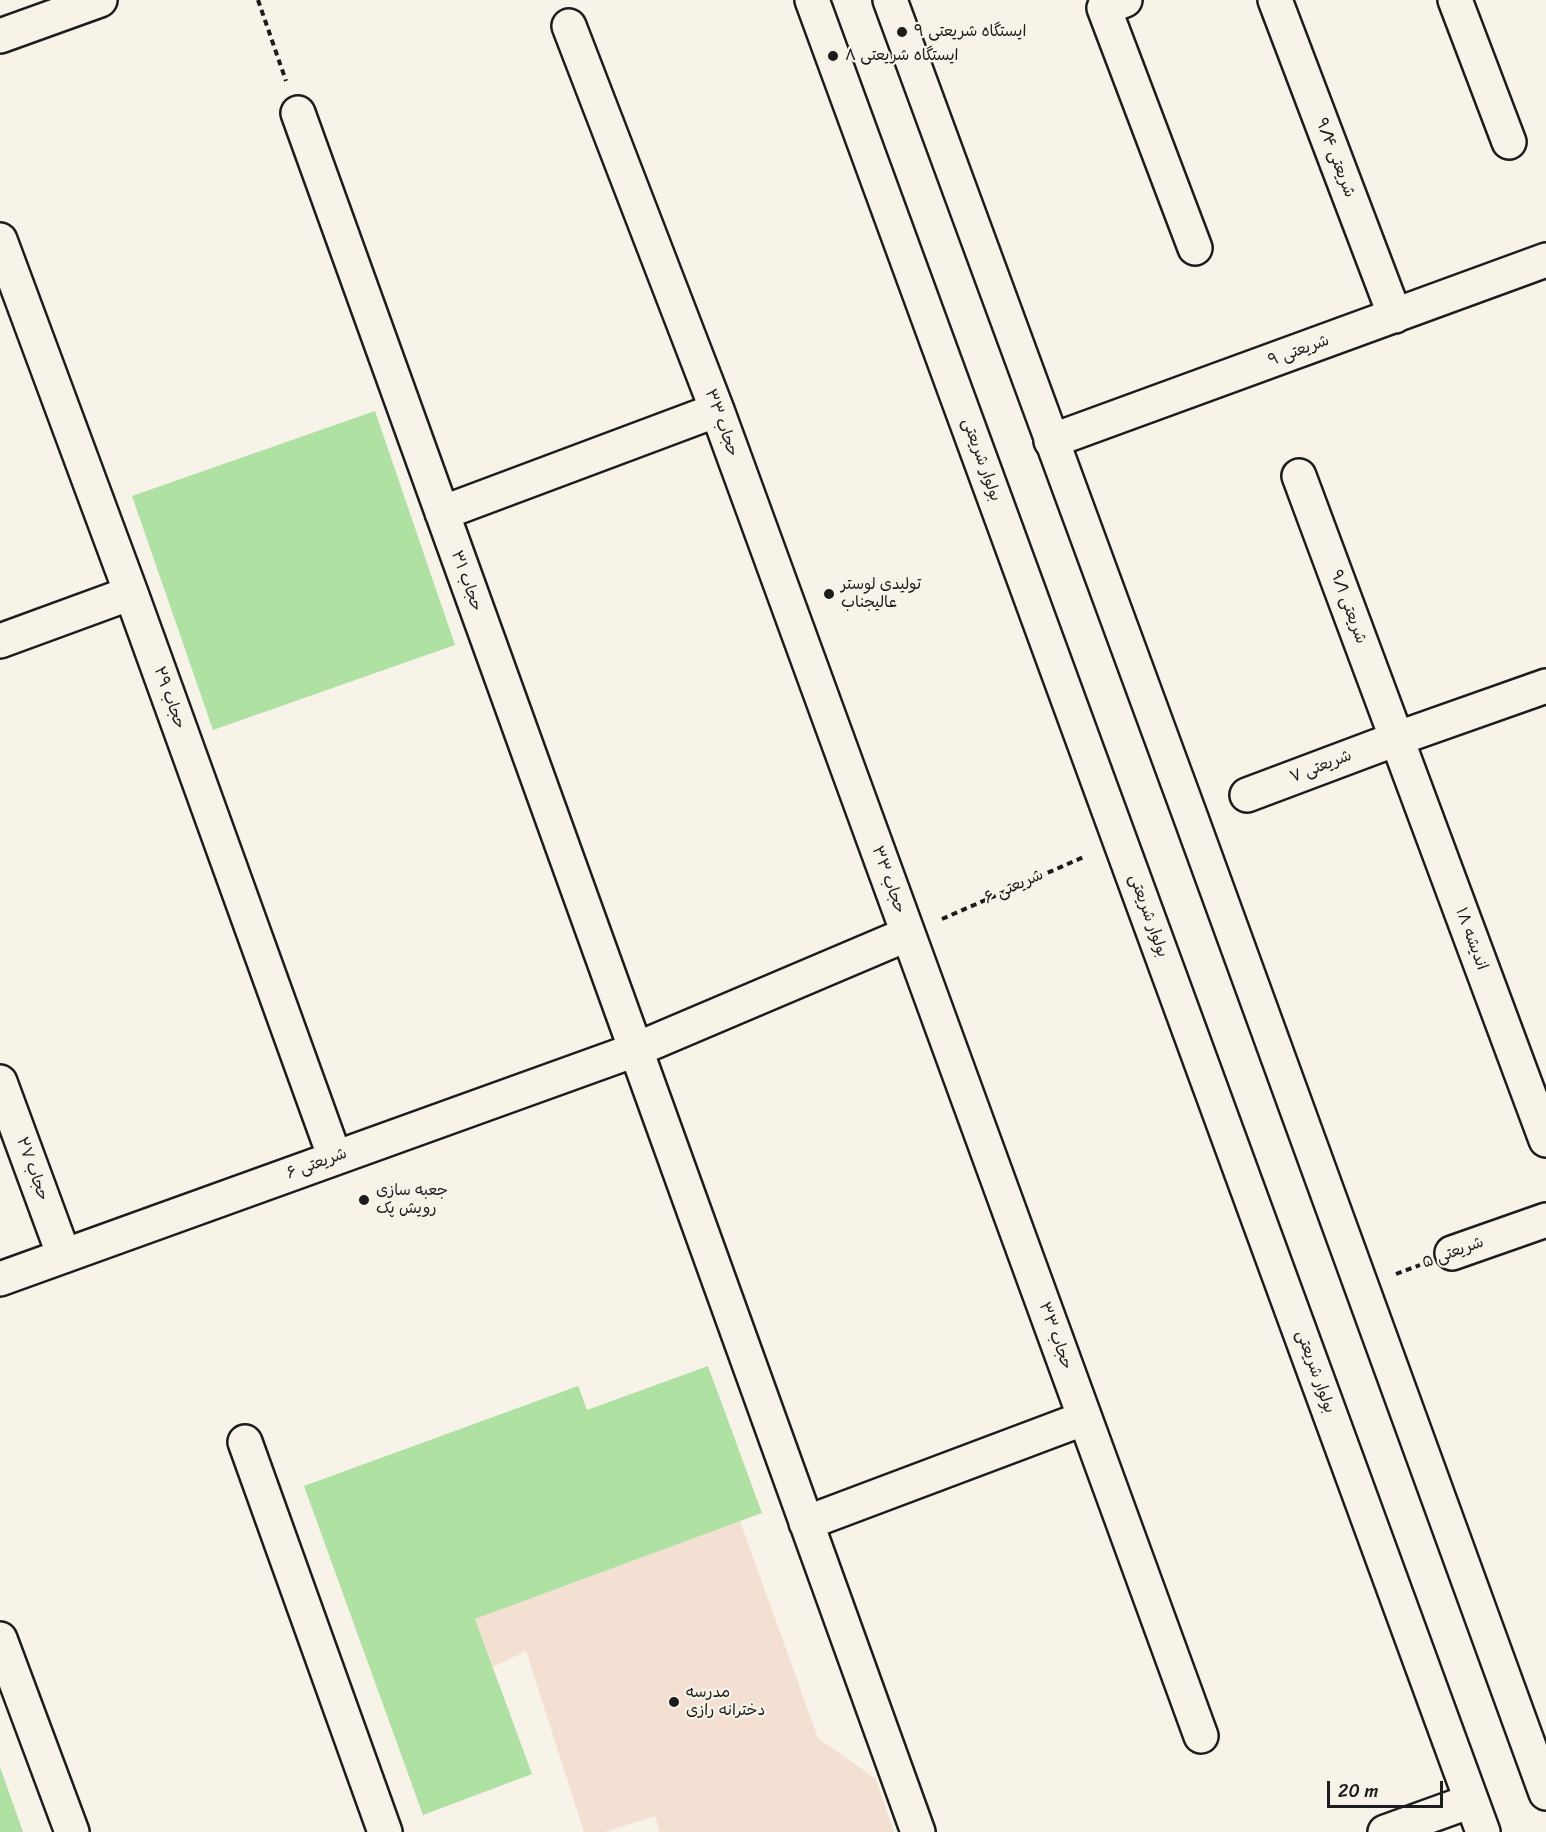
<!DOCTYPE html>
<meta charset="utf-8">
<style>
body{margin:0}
#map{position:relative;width:1546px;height:1832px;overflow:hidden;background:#f7f3e8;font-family:Sriracha,sans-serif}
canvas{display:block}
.scale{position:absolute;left:1327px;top:1781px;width:116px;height:27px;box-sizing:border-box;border:3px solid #1c1c1c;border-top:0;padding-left:8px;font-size:18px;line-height:21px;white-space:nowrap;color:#1c1c1c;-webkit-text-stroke:4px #f7f3e8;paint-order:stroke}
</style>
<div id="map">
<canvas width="1546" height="1832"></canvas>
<div class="scale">20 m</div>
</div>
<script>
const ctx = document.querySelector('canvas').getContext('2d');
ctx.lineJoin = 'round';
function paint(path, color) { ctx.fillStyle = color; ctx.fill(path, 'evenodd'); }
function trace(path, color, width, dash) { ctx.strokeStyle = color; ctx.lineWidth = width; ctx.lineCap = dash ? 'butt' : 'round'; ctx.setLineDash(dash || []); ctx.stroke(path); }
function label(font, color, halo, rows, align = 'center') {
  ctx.font = font + ' Sriracha,"Playpen Sans Arabic",sans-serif'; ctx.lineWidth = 4.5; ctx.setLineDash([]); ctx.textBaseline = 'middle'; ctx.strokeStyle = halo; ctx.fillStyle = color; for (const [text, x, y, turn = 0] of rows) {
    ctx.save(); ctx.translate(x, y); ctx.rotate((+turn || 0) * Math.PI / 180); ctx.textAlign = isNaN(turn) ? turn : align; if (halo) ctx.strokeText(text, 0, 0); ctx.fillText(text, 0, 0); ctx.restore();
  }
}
const built = new Path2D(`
 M740,1521L818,1738L876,1779L894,1832H660L655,1816L604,1832H584L526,1651L493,1667L475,1619Z`);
const green = new Path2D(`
 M375,411L455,645L213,730L132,496Z
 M708,1366L762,1513L475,1619L532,1774L423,1815L304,1486L578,1386L587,1410Z
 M0,1767L23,1832H0Z`);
const path = new Path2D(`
 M258,0L286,81
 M942,919L1086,856
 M1396,1274L1420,1265`);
const minor = new Path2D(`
 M1125,0L1104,8L1195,248
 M1275,0L1395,316
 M1455,0L1509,142
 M569,26L717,410L1201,1736
 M298,113L918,1832
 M0,240L131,593L335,1158
 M1051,441L1546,260
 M1299,476L1546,1140
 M442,513L717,410
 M0,641L131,593
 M1247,795L1396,739L1546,686
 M0,1082L64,1256
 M1452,1253L1546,1220
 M0,1279L635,1050L908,934
 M245,1442L385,1832
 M806,1523L1085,1418
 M0,1639L72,1832
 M1385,1832L1471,1801`);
const secondary = new Path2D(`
 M812,0L1483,1832
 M890,0L1191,818L1546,1793
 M0,36L100,0`);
const markers = [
 [902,32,6,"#1c1c1c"],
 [833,56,6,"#1c1c1c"],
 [829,594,6,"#1c1c1c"],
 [364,1200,6,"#1c1c1c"],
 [674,1702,6,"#1c1c1c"]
];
const poiNames = [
 ["ایستگاه شریعتی ۹",914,32],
 ["ایستگاه شریعتی ۸",845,56],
 ["تولیدی لوستر",841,585],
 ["عالیجناب",841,603],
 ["جعبه سازی",376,1191],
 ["رویش پک",376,1209],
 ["مدرسه",686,1693],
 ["دخترانه رازی",686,1711]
];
const streetNames = [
 ["شریعتی ۹/۴",1335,158,69],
 ["شریعتی ۹",1299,351,-20],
 ["حجاب ۳۳",721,423,70],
 ["بولوار شریعتی",981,460,70],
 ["حجاب ۳۱",466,581,70],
 ["شریعتی ۹/۱",1348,607,70],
 ["حجاب ۲۹",169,698,70],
 ["شریعتی ۷",1321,767,-21],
 ["حجاب ۳۳",888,880,70],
 ["شریعتی ۶",1014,887,-24],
 ["بولوار شریعتی",1148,916,70],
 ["اندیشه ۱۸",1471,939,70],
 ["شریعتی ۶",317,1164,-20],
 ["حجاب ۲۷",32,1169,70],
 ["شریعتی ۵",1453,1253,-20],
 ["حجاب ۳۳",1055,1336,70],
 ["بولوار شریعتی",1315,1372,70]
];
paint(built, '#f3e0d2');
paint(green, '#aee1a2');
trace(minor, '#1c1c1c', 38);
trace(secondary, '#1c1c1c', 38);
trace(path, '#1c1c1c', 4, [6, 4.5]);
trace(minor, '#f7f3e8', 33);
trace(secondary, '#f7f3e8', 33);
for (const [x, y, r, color] of markers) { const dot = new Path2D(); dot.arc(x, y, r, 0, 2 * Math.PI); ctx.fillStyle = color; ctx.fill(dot); trace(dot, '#f7f3e8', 2); }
label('16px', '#1c1c1c', '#f7f3e8', poiNames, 'left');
label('16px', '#1c1c1c', '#f7f3e8', streetNames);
</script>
